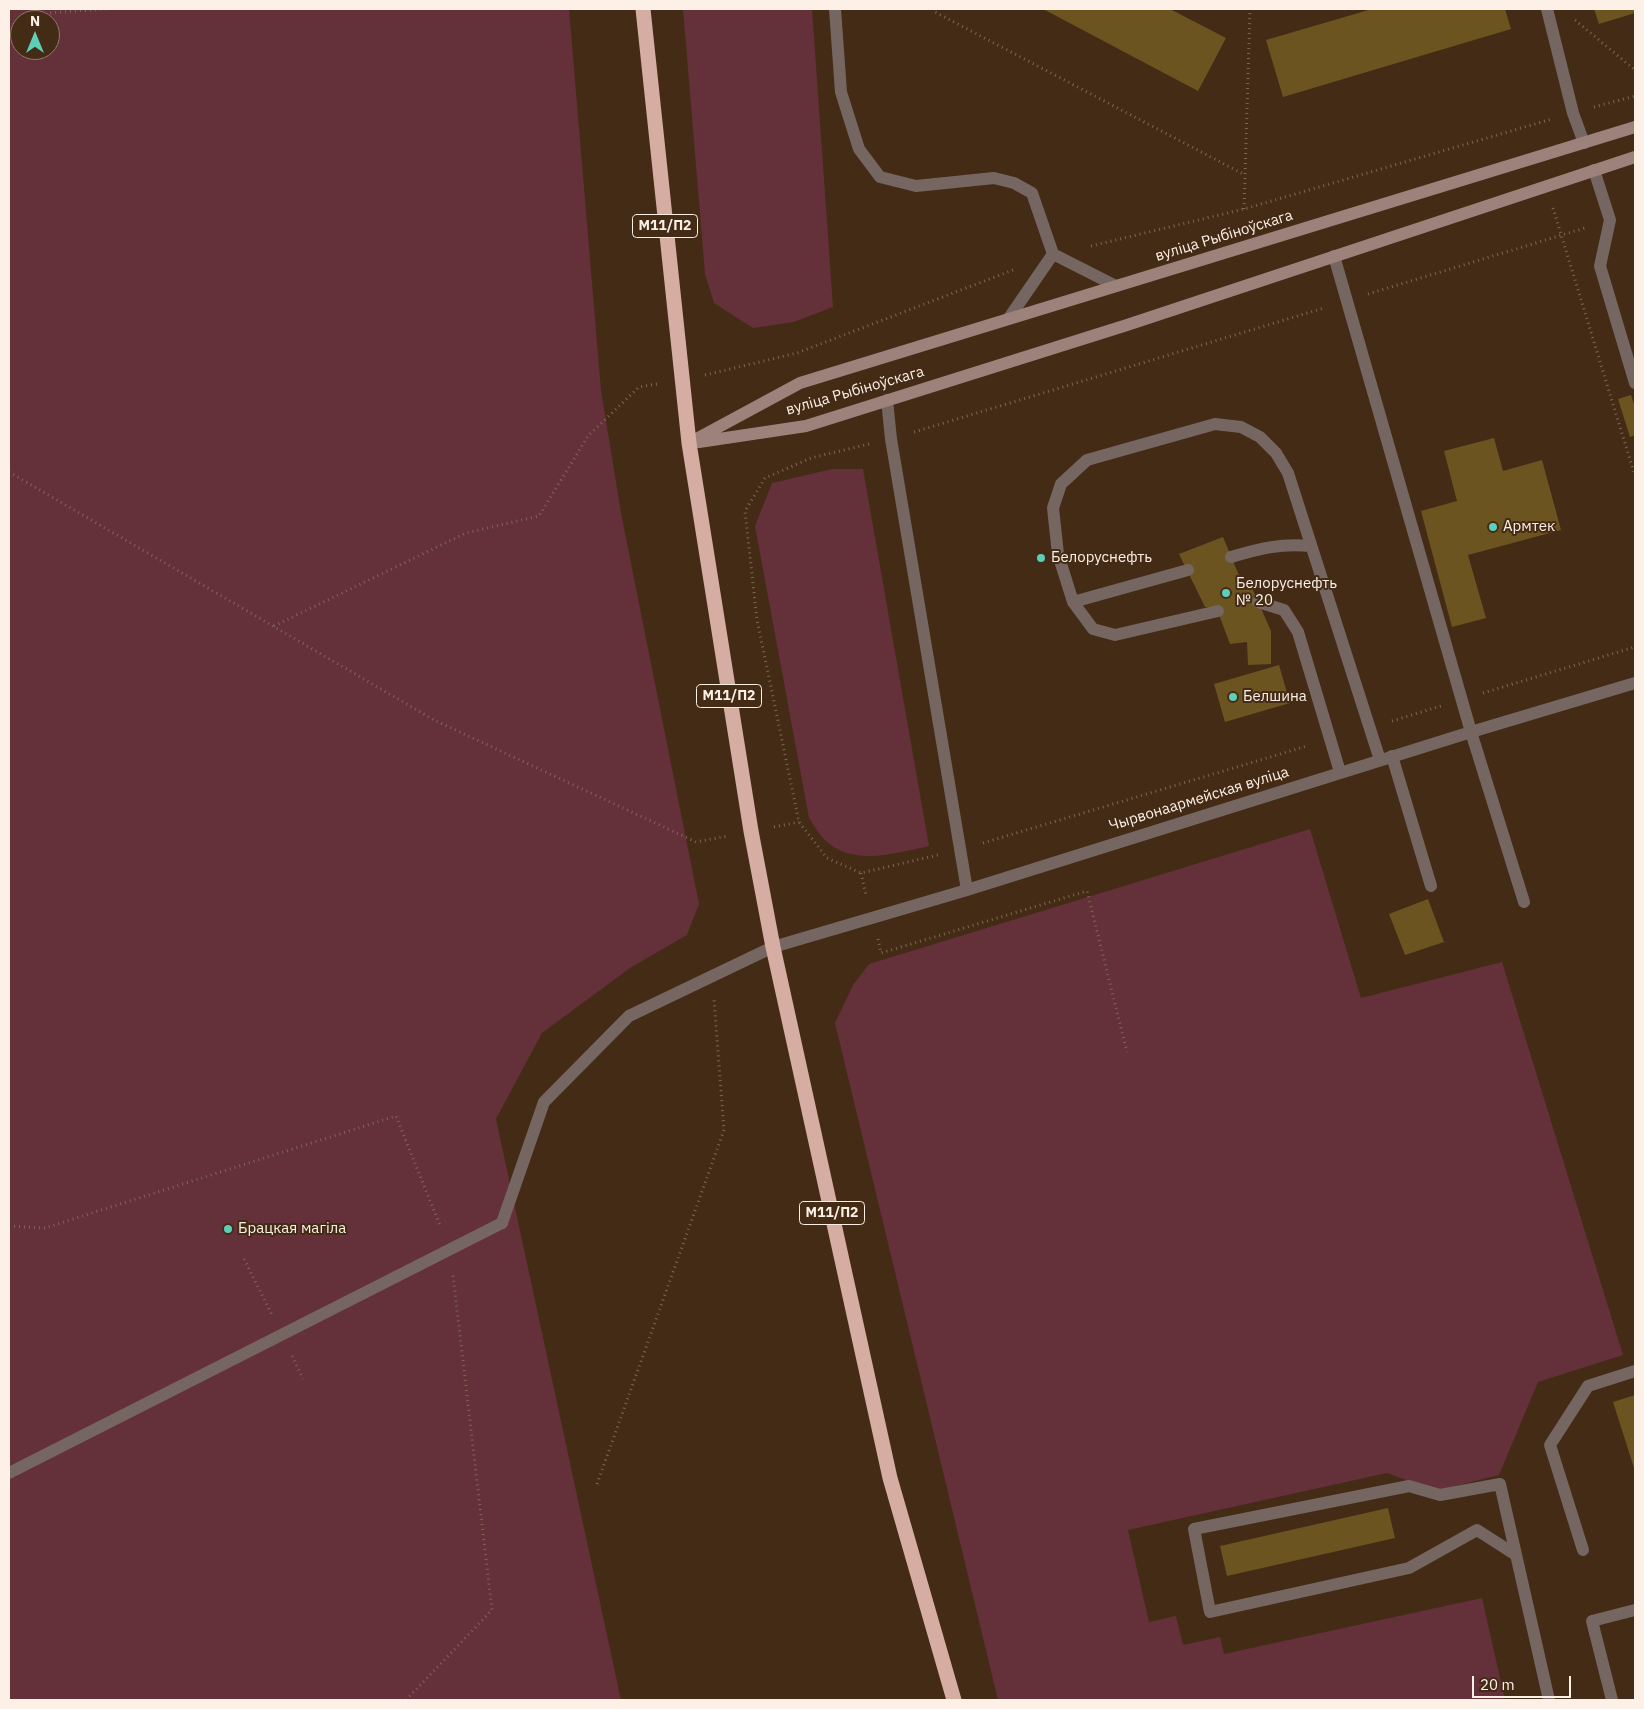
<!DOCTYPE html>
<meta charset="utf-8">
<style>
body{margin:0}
#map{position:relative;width:1644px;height:1709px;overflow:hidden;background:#442b16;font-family:"IBM Plex Sans",sans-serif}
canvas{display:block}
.frame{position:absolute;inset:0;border:10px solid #fdf0e6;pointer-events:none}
.north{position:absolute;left:10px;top:10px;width:50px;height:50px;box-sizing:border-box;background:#442b16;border:1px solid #8e7a69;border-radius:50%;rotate:0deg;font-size:14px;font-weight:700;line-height:20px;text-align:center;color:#fdf0e6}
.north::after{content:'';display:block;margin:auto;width:18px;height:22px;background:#5cceba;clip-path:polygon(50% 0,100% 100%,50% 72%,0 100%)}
.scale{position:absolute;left:1472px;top:1676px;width:99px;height:22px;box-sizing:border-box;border:2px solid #fdf0e6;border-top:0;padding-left:6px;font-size:15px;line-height:18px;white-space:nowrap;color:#fdf0e6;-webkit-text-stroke:4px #442b16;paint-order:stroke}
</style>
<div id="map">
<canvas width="1644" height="1709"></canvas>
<div class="frame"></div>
<div class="north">N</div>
<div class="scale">20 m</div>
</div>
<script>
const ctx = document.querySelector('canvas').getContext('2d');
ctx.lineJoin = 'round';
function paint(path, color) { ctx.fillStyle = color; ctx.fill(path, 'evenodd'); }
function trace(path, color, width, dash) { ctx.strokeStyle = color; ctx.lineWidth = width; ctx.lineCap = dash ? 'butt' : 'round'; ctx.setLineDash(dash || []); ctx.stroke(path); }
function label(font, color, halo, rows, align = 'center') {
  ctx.font = font + ' "IBM Plex Sans",sans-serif'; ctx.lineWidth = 4; ctx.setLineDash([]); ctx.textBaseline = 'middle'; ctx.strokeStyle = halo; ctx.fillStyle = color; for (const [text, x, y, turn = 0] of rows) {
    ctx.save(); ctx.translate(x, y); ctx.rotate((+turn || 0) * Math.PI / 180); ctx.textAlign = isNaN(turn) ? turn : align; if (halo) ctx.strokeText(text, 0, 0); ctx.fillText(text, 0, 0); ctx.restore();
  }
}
const green = new Path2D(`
 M9,9H569L601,390L621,513L699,904L687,935L630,968L542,1033L496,1119L621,1700H9ZM20,20H50V50H20Z
 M683,9H812L833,307L794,322L753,328L714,303L705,274Z
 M832,469H863L929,846C896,853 852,867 825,840C818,834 814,825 809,818L755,526L772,483Z
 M1310,829L1361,998L1502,962L1623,1355L1538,1382L1499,1475L1436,1491L1387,1473L1128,1530L1149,1622L1176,1616L1183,1645L1220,1637L1224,1654L1482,1598L1505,1700H998L835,1023L853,985L869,964Z`);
const building = new Path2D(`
 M1043,9H1170L1226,38L1198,91Z
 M1372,9H1505L1511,29L1283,97L1266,40Z
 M1594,9H1635V13L1599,24Z
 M1631,395L1635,407V435L1630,437L1618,399Z
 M1494,438L1503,471L1542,460L1561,530L1468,555L1486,618L1452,627L1421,511L1457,501L1444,451Z
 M1223,537L1245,590L1252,588L1271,631V664L1248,665L1247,642L1230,644L1216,607H1205L1179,554Z
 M1279,665L1290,703L1225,722L1214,684Z
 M1428,899L1444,942L1405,955L1389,914Z
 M1635,1395V1471L1613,1402Z
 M1388,1508L1395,1538L1227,1576L1220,1546Z`);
const path = new Path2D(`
 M934,9L933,11L1245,175
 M37,20L49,13L106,9
 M1575,20L1635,70
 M9,36L20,29
 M1594,107L1635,96
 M1553,208L1635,476
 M1244,209L1250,9
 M1091,246L1244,209L1552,119
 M1368,294L1585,228
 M705,375L797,353L1013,270
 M914,432L1324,308
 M869,444L811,458L765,478L745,511L757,620L799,822L827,858L861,873L938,855
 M9,472L434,720L696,842L728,836
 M274,626L466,533L539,516L588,436L639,387L657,384
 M1483,693L1635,647
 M1392,721L1441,706
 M774,827L799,822
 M983,843L1307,746
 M861,873L866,895
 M878,939L881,953L1087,891L1127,1052
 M9,1226L45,1228L396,1116L441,1228
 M244,1259L272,1315
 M292,1356L303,1379
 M597,1484L724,1130L714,999
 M406,1700L492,1610L453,1275`);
const lane = new Path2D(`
 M835,9L841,92L859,149L880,177L916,186L994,178L1014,183L1032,193L1053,254L1116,286
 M1547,9L1573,113L1584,143
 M1594,170L1610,220L1600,266L1635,383
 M1009,318L1053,254
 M1231,557C1258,549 1281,543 1310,546
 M1073,602L1188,570
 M1258,602L1284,610L1298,632L1340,772
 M1218,611L1115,635L1093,629L1073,602L1058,554L1053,508L1061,484L1087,460L1215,424L1241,427L1260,437L1276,453L1288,473L1380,760
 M1471,732L1524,902
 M1392,756L1431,886
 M9,1473L502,1223
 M1583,1550L1550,1445L1588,1386L1635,1371
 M1516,1555L1477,1530L1409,1568L1210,1612L1194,1529L1409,1486L1440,1495L1500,1484L1549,1700
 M1612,1700L1592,1621L1635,1610`);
const street = new Path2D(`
 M1334,256L1471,732
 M887,400L891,439L967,890
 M502,1223L544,1102L629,1016L773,947L967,890L1471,732L1635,683`);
const secondary = new Path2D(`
 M699,442L806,426L1127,325L1635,157
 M689,443L800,383L1635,127`);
const highway = new Path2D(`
 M643,9L689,443L751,831L773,947L890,1478L954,1700`);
const markers = [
 [1493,527,5,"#5cceba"],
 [1041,558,5,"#5cceba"],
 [1226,593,5,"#5cceba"],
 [1233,697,5,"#5cceba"],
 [228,1229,5,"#5cceba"]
];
const shields = [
 [665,226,65],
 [729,696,65],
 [832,1213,65]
];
const shieldNames = [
 ["М11/П2",665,226],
 ["М11/П2",729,696],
 ["М11/П2",832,1213]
];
const streetNames = [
 ["вуліца Рыбіноўскага",1224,236,-17],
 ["вуліца Рыбіноўскага",855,391,-16],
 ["Чырвонаармейская вуліца",1199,799,-17]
];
const poiNames = [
 ["Армтек",1503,527],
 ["Белоруснефть",1051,558],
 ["Белоруснефть",1236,584],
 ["№ 20",1236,601],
 ["Белшина",1243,697],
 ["Брацкая магіла",238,1229]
];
paint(green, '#643039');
paint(building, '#6c5420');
trace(path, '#7c6755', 3, [1, 4]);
trace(lane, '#766661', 12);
trace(street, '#766661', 12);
trace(secondary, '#9d827c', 12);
trace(highway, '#d5ada3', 15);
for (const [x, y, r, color] of markers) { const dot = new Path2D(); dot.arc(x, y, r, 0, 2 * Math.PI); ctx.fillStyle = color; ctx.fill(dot); trace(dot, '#442b16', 2); }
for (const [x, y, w] of shields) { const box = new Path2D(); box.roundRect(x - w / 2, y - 11.5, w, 23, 4); ctx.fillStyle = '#442b16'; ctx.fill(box); trace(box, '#fdf0e6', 1); }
label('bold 14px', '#fdf0e6', null, shieldNames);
label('15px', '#fdf0e6', '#442b16', streetNames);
label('15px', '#fdf0e6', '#442b16', poiNames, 'left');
</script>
